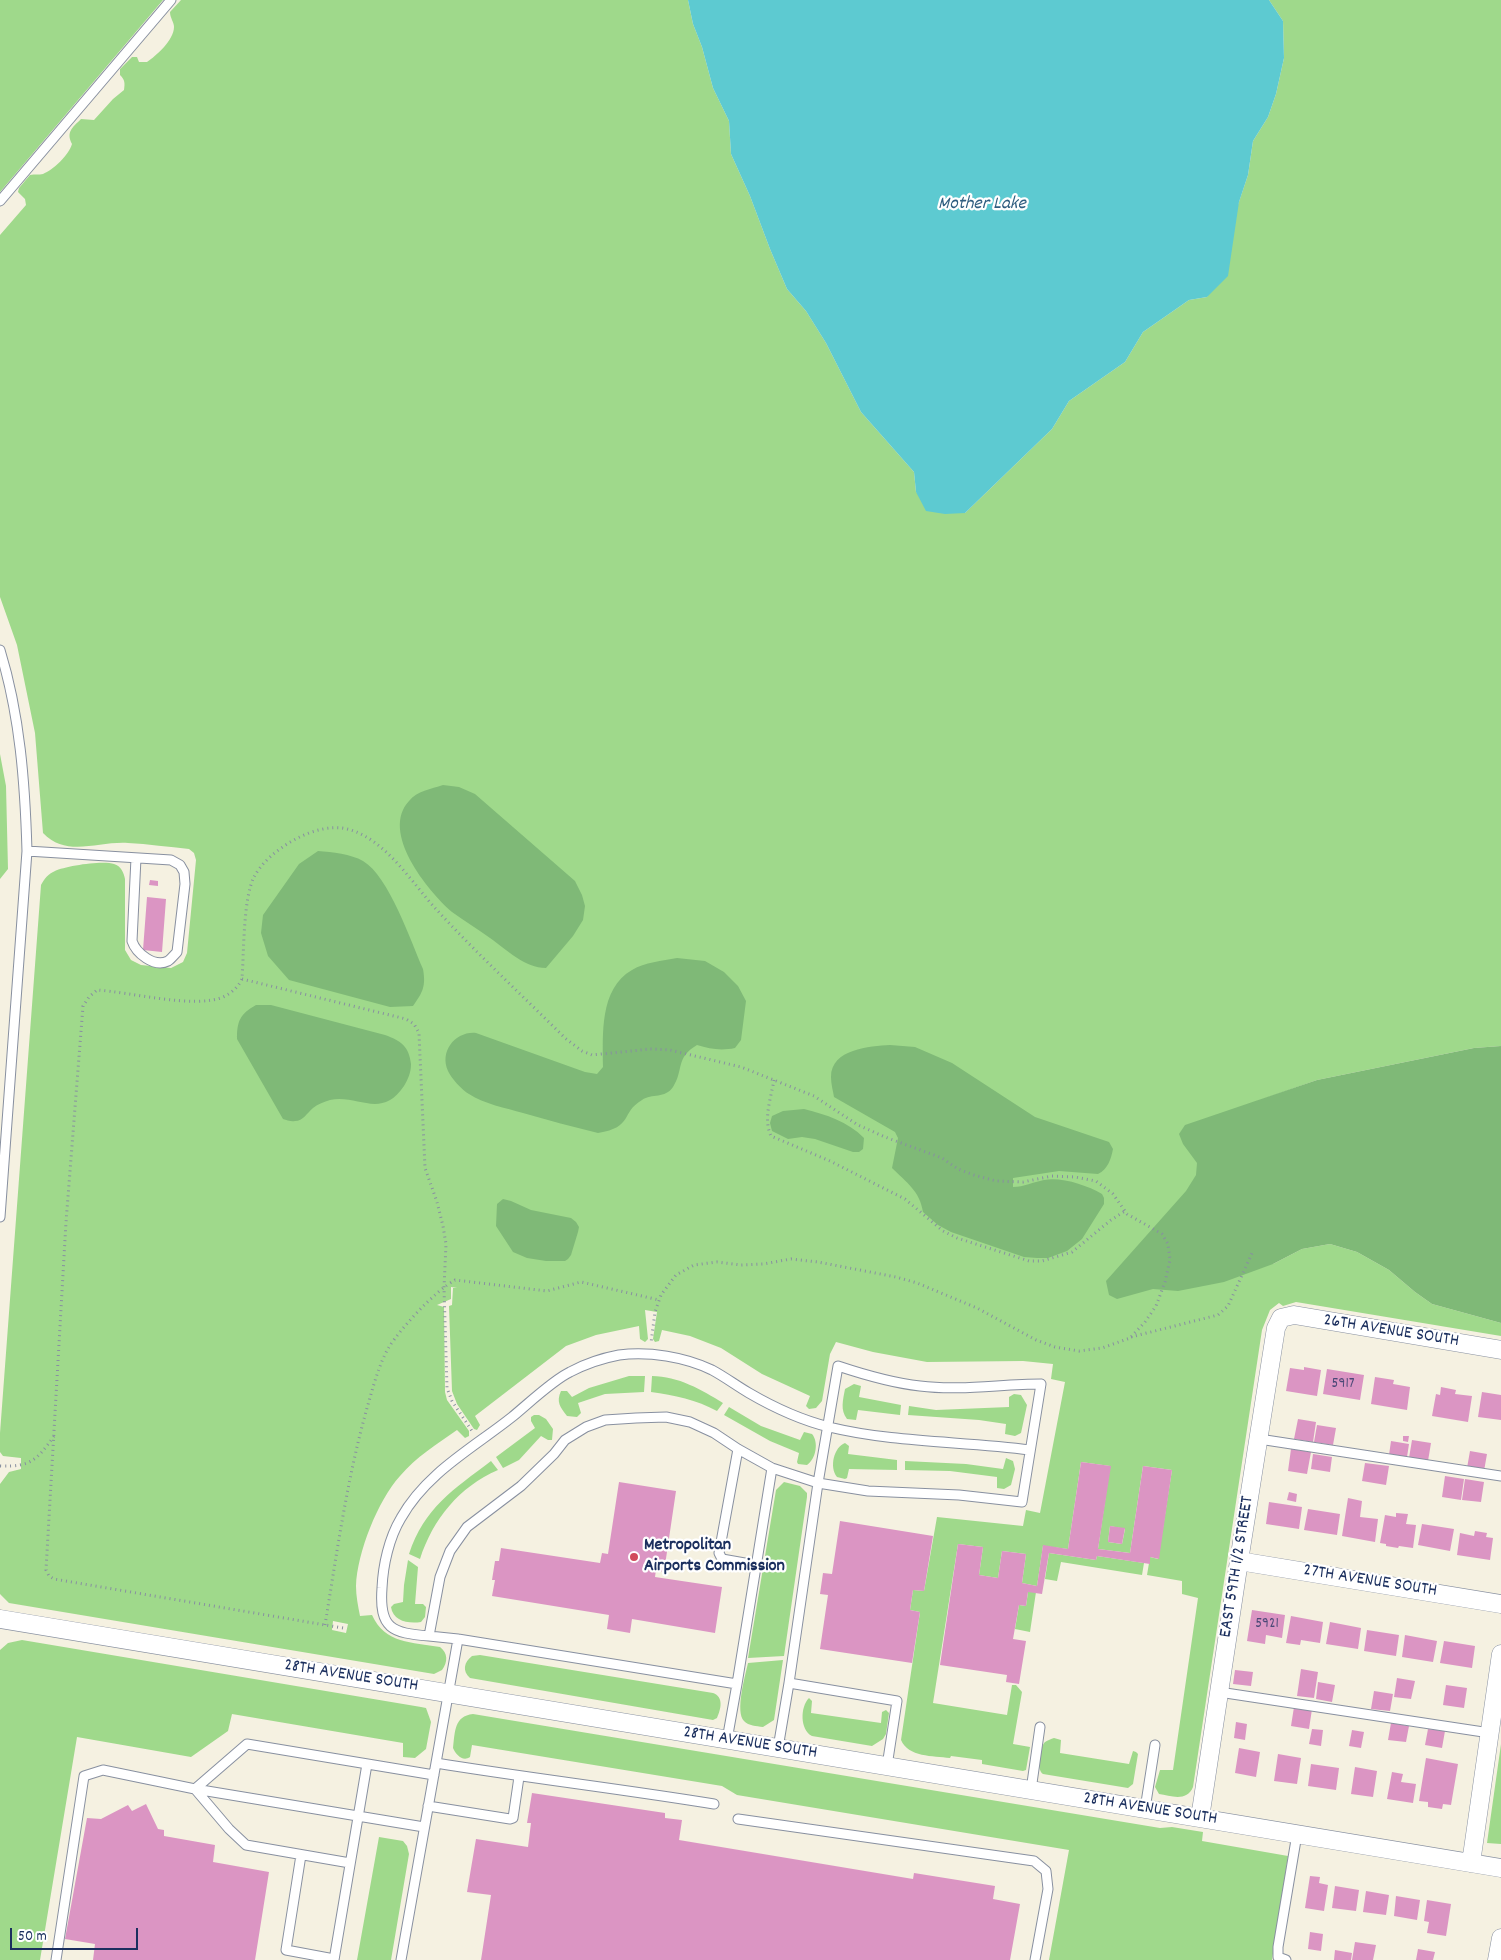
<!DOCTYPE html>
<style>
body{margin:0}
#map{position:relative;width:1501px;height:1960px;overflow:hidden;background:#f5f1e1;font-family:Dekko,sans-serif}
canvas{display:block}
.scale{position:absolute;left:10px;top:1928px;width:128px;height:22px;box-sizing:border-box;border:2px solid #1b2f5e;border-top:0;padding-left:6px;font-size:15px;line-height:18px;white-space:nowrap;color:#1b2f5e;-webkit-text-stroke:4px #fff;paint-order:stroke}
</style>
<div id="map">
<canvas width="1501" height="1960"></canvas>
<div class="scale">50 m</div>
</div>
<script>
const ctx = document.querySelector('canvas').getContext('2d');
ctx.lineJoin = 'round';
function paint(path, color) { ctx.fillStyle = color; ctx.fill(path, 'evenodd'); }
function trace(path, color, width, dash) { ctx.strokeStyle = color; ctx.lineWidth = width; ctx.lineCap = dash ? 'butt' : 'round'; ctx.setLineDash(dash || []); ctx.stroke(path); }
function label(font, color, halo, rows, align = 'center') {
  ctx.font = font + ' Dekko,sans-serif'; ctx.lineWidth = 4.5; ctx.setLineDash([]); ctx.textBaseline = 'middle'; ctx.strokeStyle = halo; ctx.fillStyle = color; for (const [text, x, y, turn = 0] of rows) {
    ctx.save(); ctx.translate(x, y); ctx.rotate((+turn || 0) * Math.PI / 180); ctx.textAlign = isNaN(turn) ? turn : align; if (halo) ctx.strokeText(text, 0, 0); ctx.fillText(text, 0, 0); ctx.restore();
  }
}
const green = new Path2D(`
 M0,0H163L0,192Z
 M181,0H688L693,24L702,47L713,88L729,121L731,154L750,196L770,249L787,289L806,311L826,343L861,412L914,472L916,492L965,513L1052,429L1069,401L1125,362L1143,332L1189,300L1207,297L1248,175L1253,141L1268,117L1276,94L1284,58L1283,21L1269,0H1501V1046L1474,1048L1317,1080L1249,1104L1273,1264L1302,1249L1330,1244L1357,1252L1389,1270L1415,1292L1432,1304L1501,1323V1336L1296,1302L1283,1306L1279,1303L1270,1310L1262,1330L1193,1787C1187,1802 1171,1796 1159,1794L1155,1787L1160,1770H1173L1198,1598L1182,1594V1581L1147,1575L1150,1557L1158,1559L1172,1470L1143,1466L1130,1553L1098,1549L1110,1466L1081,1462L1068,1549L1043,1546L1037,1586L1022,1583L1026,1554L1002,1551L998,1578L979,1575L983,1547L958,1544L933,1703L1007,1715L1012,1685H1016L1022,1692L1013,1744L1030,1747L1026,1770L1023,1771L982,1764V1760L951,1756L950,1758C933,1756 908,1757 901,1740L920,1612L910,1610L913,1590L924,1591L937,1517L1023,1526L1026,1510L1040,1513L1065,1382L1051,1379L1053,1364L1023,1361L927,1362L873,1352L836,1342L830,1354L822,1401L816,1408L809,1409L806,1406L810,1396L762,1374L721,1348L690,1336L662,1330L659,1341L655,1342L653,1339L657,1312L645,1310L648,1339L645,1342L640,1339L639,1326L596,1335L566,1346L475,1416L480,1425L477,1430L474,1429L457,1404L452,1391L449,1306L452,1305L453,1288H457L451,1287V1299L437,1305L444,1307L445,1392L447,1400L469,1431V1436L465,1438L457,1430C437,1444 416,1457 400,1476C378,1500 357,1553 356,1586C356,1596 358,1606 360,1616L372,1615C385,1644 412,1642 440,1647C448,1653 448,1662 442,1670L434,1674L9,1603L0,1594V1484L9,1472L21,1469V1458L3,1456L0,1452V1433L41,885C45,878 48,874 55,871C65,866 103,860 114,864C121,866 124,873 125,879V950L131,960L141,965L171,968L183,962L187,953L196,860L194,853L189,849C169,847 148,844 128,843C98,841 67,858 43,833L35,733L17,645L0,597V235L26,205L25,199L18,192L19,188L30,175C35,174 39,175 43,174C53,170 69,155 72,144C66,132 72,128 81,119L94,120L113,99L124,90C125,83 125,80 120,75V69L132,57H137L139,62H147C156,56 174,40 174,27C174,22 170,18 170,12ZM1110,1526L1125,1529L1122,1544L1108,1542ZM333,1621L348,1624L346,1633L332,1630Z
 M0,754L6,786L8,869L0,879Z
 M629,1376H645L644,1392L605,1394L578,1403L581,1413L577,1417L567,1416C560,1407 556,1402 561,1391H567L572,1397L589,1388Z
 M652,1376C678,1376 702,1390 723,1403L717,1411C697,1400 674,1395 651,1392Z
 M854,1384L861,1386L859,1397L901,1405L900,1415L858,1410L856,1420L847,1419C840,1410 843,1400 845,1389Z
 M1014,1394L1021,1395L1027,1405L1021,1433L1015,1436L1005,1434L1006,1424L979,1420L908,1415L909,1406L936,1410L1009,1407V1397Z
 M729,1407L761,1426L800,1440L804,1432L812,1434C819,1442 816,1459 807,1465L798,1464L797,1462L799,1453L770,1441L724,1415Z
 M539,1415L546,1419L553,1429L552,1440H548L541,1436L519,1460L503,1468L496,1457L535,1428L531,1421V1417L534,1415Z
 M845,1443L849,1446L848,1454L897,1460V1470L849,1469L847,1478L845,1479L837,1477C829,1467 834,1447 845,1443Z
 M1006,1458L1013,1461L1015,1469L1011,1485L1004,1489L997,1488V1477L950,1471L905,1470V1461L966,1464L1003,1469Z
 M491,1461L498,1470C459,1487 433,1519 420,1559L409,1554C424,1508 454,1489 491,1461Z
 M784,1482L800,1486L807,1493V1497L784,1656L748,1658L776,1490Z
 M1049,1553L1096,1560L1097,1556L1144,1563L1142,1575L1061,1562L1057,1581L1045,1579Z
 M408,1560L418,1567L415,1604H423L426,1607L425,1617L421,1622C408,1624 393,1621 391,1607L394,1604L403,1602L404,1585Z
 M1028,1592H1036L1030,1632L1015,1629L1019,1605L1026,1606Z
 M22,1640L421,1707L426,1708L431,1722L426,1749L415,1758L403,1757V1743L232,1714L228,1731L191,1757L77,1737L40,1960H0V1650L8,1643Z
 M480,1655L713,1693C724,1697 721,1709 717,1718L713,1720L470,1678C462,1671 464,1662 472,1656Z
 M783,1660L774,1720L763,1727C756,1726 749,1726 744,1721C735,1712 745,1676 748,1663Z
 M809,1698L812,1701L811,1713L881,1723L882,1712L886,1710L889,1713L886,1734L883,1739L872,1746L812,1736C800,1730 800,1707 809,1698Z
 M473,1714L1160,1828L1172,1827L1203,1832L1202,1841L1288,1856L1272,1960H1049L1069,1850L737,1795L722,1786L472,1745L470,1757C463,1762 456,1755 453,1748C455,1732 454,1716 473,1714Z
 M1054,1738L1061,1740L1060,1753L1129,1764L1133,1751L1136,1752L1138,1754L1133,1784L1128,1788L1043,1774C1036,1769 1039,1748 1045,1742C1048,1740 1051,1739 1054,1738Z
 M1501,1744V1844L1487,1843Z
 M379,1837L403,1841L407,1846L409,1854L391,1960H357Z`);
const forest = new Path2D(`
 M443,785L459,787L475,794L575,881L582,895L585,906L583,920L573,936L546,968C525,968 507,950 490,938C478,929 464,921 452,912C427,890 380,832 409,801C417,791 431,789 443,785Z
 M318,851C332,852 351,854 363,861C389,876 411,942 423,969C426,986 423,992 413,1006L390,1007L289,980L268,956L261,933L263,915L299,864Z
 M677,958L705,961L724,972L738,986L746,1001L741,1040L735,1048C721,1051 710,1049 697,1045C675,1058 684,1070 673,1087C665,1099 652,1093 642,1100C620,1113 634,1127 598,1133C573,1127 548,1120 523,1113C506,1108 484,1104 469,1094C462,1090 451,1078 448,1071C439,1051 456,1031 476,1033L585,1072L597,1074L603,1067C603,1035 599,989 632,970C645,962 662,961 677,958Z
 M256,1005H271L385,1035C401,1041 409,1046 411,1064C411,1073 408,1079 404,1086C381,1120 358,1094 330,1100C324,1102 318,1104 313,1108C307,1113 303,1121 295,1121C291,1122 287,1120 283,1119L237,1039C237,1021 240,1014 256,1005Z
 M890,1045L915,1047L952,1063L1035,1117L1109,1142L1113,1149C1111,1159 1108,1169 1098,1174L1059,1171L1013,1178V1187C1024,1187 1033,1182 1044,1180C1062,1177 1086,1185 1102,1194L1104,1198V1204L1082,1239L1067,1251L1048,1258H1037L1024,1257L951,1232L938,1225L923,1212C920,1191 906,1182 892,1168L898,1138L895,1132L834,1097C833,1091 831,1084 831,1077C831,1049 870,1046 890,1045Z
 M1501,1046V1323L1432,1304L1415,1292L1389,1270L1357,1252L1330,1244L1302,1249L1273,1264L1224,1282L1178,1291L1153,1289L1117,1299L1109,1295L1106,1281L1186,1191L1196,1175L1197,1163L1183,1144L1179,1134L1185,1125L1317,1080L1474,1048Z
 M804,1109C827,1115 847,1121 864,1138L863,1149L859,1152H853L815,1139L802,1137L788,1139L772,1131L770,1123L772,1116L783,1111Z
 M503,1199L511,1201L531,1210L571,1218L576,1222L579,1227L578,1232L571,1255L568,1259L565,1261H546L527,1258L513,1252L496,1226L497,1204Z`);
const water = new Path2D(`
 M688,0H1269L1283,21L1284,58L1276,94L1268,117L1253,141L1248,175L1239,202L1228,276L1207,297L1189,300L1143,332L1125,362L1069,401L1052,429L965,513L945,514L926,511L916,492L914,472L861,412L826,343L806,311L787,289L770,249L750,196L731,154L729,121L713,88L702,47L693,24Z`);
const building = new Path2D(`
 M150,880L158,881V886L149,885Z
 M147,897L166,899L162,952L143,950Z
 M1304,1367L1321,1370L1317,1396L1286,1391L1290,1368L1304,1370Z
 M1327,1369L1364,1375L1360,1400L1323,1394Z
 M1375,1377L1394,1380L1393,1384L1410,1387L1407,1410L1371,1404Z
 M1441,1387L1456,1390L1455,1394L1472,1396L1468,1422L1432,1416L1436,1394L1440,1395Z
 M1482,1392L1501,1395V1420L1478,1417Z
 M1298,1419L1316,1422L1313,1442L1294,1439Z
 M1317,1425L1336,1428L1333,1445L1314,1442Z
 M1403,1436H1409L1408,1442L1403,1441Z
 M1412,1440L1431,1443L1428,1461L1409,1458Z
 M1391,1441L1409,1444L1407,1457L1389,1455Z
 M1291,1449L1311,1452L1307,1474L1288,1471Z
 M1470,1451L1487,1454L1484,1471L1467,1468Z
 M1313,1454L1332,1457L1330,1472L1311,1469Z
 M1081,1462L1111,1466L1098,1549L1130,1553L1143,1466L1172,1470L1159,1559L1150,1557V1564L1097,1556L1096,1560L1049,1553L1042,1594L1028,1592L1026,1606L1019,1605L1013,1639L1026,1641L1019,1684L1006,1682L1007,1675L940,1665L958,1544L983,1547L979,1575L998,1578L1002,1551L1026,1554L1022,1583L1037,1586L1043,1545L1068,1549Z
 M1365,1463L1389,1466L1386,1485L1362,1481Z
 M1445,1476L1464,1479L1461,1500L1442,1497Z
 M1465,1479L1484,1482L1481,1502L1462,1500Z
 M619,1482L676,1491L664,1572L656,1570L655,1577L722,1587L715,1633L632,1619L630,1633L607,1629L609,1615L492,1596L495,1580H492L495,1561H499L501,1548L600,1563L602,1553L608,1554Z
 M1289,1492L1297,1494L1296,1502L1287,1500Z
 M1348,1498L1362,1501L1360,1517L1378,1519L1375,1542L1342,1536Z
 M1269,1502L1302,1507L1299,1529L1266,1524Z
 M1308,1509L1340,1514L1337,1535L1304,1530Z
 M1396,1513L1408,1514L1406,1524L1416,1525L1413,1548L1399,1546L1398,1548L1386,1546V1544L1380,1543L1385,1515L1396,1517Z
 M840,1521L933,1536L924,1591L913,1590L910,1610L920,1612L912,1663L820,1649L828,1595L820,1594L823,1573L832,1574Z
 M1422,1524L1454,1529L1450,1551L1418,1545Z
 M1110,1526L1125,1528L1122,1544L1108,1542Z
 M1475,1531L1487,1533L1486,1537L1493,1538L1490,1560L1457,1555L1460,1533L1474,1536Z
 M1252,1610L1285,1615L1282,1638L1266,1635L1265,1644L1247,1641Z
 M1291,1616L1323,1622L1320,1643L1301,1640L1300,1645L1286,1643Z
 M1330,1622L1361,1628L1358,1649L1326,1644Z
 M1367,1630L1399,1635L1396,1656L1364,1651Z
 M1405,1635L1437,1641L1433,1662L1402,1657Z
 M1444,1641L1475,1646L1472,1668L1440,1663Z
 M1301,1669L1318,1672L1314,1698L1297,1696Z
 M1235,1670L1253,1672L1251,1686L1233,1684Z
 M1397,1678L1415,1681L1411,1699L1394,1697Z
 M1318,1682L1335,1685L1332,1702L1316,1699Z
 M1446,1685L1467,1688L1464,1708L1443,1705Z
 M1374,1691L1393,1694L1390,1711L1371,1709Z
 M1294,1707L1312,1709L1309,1729L1291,1726Z
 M1236,1722L1247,1724L1245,1740L1234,1738Z
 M1391,1723L1409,1726L1406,1742L1388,1740Z
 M1312,1729L1323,1730L1321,1746L1309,1744Z
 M1428,1729L1445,1731L1442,1748L1425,1745Z
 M1352,1730L1364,1732L1361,1748L1349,1746Z
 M1239,1748L1260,1752L1256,1777L1235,1773Z
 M1278,1754L1301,1758L1297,1784L1274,1781Z
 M1426,1758L1458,1764L1451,1805L1443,1804L1442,1809L1428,1807V1802L1419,1801Z
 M1311,1764L1339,1768L1336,1790L1308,1786Z
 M1355,1767L1377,1771L1373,1797L1351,1794Z
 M1392,1772L1403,1774L1401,1782L1416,1784L1413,1803L1387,1799Z
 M532,1793L665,1813V1818L682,1820L679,1840L913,1879L914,1873L995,1886L993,1899L1020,1904L1010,1960H481L491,1895L467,1892L476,1839L528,1847L531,1823H527Z
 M146,1804L158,1829L164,1830V1836L215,1845L213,1862L269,1872L255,1960H93L95,1944L65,1939L87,1818L101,1819L128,1805L132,1811Z
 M1310,1876L1320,1877L1319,1883L1328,1885L1324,1911L1305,1908Z
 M1335,1886L1359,1890L1356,1911L1332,1908Z
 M1366,1891L1389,1895L1386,1915L1363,1912Z
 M1396,1896L1420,1900L1417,1920L1394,1916Z
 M1427,1900L1451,1904L1446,1936L1427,1933L1429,1922L1424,1921Z
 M1310,1932L1323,1934L1321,1951L1308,1949Z
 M1355,1942L1376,1945L1373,1960H1352Z
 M1418,1949L1435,1952L1433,1960H1416Z
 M1335,1950L1352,1953L1351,1960H1334Z`);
const path = new Path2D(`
 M242,979L406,1019L414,1024L419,1033L425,1168L437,1202L443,1226L446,1244L444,1288L447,1388L452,1401L472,1431
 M774,1080C771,1098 763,1119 771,1136L830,1161L905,1199L943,1231L957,1238L1029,1261H1042L1072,1252L1111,1220L1125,1211
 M1131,1337L1218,1315L1228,1306L1253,1251
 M0,1466C31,1467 37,1460 54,1436
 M325,1625C337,1552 347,1479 367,1408C373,1388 378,1366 389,1347C401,1328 435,1291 455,1280L547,1291L581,1282L659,1300
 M343,1628L54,1579L49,1576L46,1570L66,1222L83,1006L89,997L97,990C129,992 195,1009 223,997C232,993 238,987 242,979C244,953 243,899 254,877C268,850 316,821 347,829C385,838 411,882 436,909C477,954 522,995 565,1038L582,1051L592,1055L650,1049L670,1050L741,1067L814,1096L858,1125L885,1137L942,1158L958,1169L974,1175L996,1181L1023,1182L1052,1176L1075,1177L1096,1181L1113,1194L1127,1214L1162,1234L1168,1244L1170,1260L1165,1282L1156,1306L1145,1322L1130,1338L1102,1348L1079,1351L1055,1347L1036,1340L977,1308L917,1283L896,1277L818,1262L791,1259L763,1264L741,1265L717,1262L694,1265L676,1275L661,1295L655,1312L651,1343`);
const lane = new Path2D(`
 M0,201L171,0
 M0,650C20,715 25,783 27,851L0,1217
 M27,851L171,860L180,865L184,872L185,884L177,952C174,955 171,959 168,961C154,968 136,953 132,941L136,858
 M1259,1439L1501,1476
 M738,1449L719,1553L722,1559L756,1565
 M772,1468L818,1483L868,1491L959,1495L1022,1502L1041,1384C1001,1384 960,1391 920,1386C892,1383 865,1375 838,1366L818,1483L789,1683L897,1701L887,1766
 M429,1636C392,1633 379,1629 382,1588C383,1565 389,1538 401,1518C426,1473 473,1448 512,1417C528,1404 553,1380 570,1372C585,1364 603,1358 619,1355C649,1351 685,1357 712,1370C725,1377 737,1386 749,1393C773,1407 801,1420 829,1427C895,1443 963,1441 1030,1450
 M1219,1692L1490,1733
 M727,1740L737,1684
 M778,1748L789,1683
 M436,1763C528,1778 622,1789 714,1804
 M195,1789L424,1827
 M195,1789L229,1829L246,1845L350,1863
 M1031,1790L1040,1727
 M428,1806L510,1819L513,1818L519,1777
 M1145,1809L1155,1745
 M738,1819L1034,1861L1046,1871L1048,1889L1035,1960
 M301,1855L286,1950L334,1959
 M56,1960L84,1776L103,1770L195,1789L247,1744L434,1775
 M334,1960L367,1764
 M401,1960L458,1639L429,1636L440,1577L450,1551L467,1527L521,1486L554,1454L565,1440L586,1427L605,1420L636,1418L666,1417L690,1422L714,1433L738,1449L772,1468L737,1684L458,1639
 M1286,1960L1278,1957V1947L1297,1834`);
const street = new Path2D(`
 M1239,1561L1501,1604
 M0,1619L1501,1868
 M1200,1818L1239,1561L1276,1328L1281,1318L1294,1315L1501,1350
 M1471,1863L1501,1654
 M1497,1960L1501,1938`);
const markers = [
 [634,1557,5,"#d1495b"]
];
const numberNames = [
 ["5917",1343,1385],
 ["5921",1267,1625]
];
const streetNames = [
 ["26TH AVENUE SOUTH",1391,1332,9],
 ["EAST 59TH 1/2 STREET",1238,1567,-81],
 ["27TH AVENUE SOUTH",1370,1582,9],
 ["28TH AVENUE SOUTH",351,1677,9],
 ["28TH AVENUE SOUTH",750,1744,9],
 ["28TH AVENUE SOUTH",1150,1810,9]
];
const poiNames = [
 ["Metropolitan",644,1547],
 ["Airports Commission",644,1568]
];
const waterNames = [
 ["Mother Lake",982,205]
];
paint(green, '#9fd98b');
paint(forest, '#7fb977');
paint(water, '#5dcad1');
paint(building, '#db95c3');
trace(lane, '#8890a0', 11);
trace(street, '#8890a0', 19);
trace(path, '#8890a0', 3, [1, 4]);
trace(lane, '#fff', 9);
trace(street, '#fff', 18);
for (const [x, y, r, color] of markers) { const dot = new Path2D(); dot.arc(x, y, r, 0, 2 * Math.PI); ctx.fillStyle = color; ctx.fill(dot); trace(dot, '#fff', 2); }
label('15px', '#4b4877', null, numberNames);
label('18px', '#1b2f5e', '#fff', streetNames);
label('bold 18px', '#1b2f5e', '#fff', poiNames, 'left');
label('italic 19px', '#2f5e80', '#fff', waterNames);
</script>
